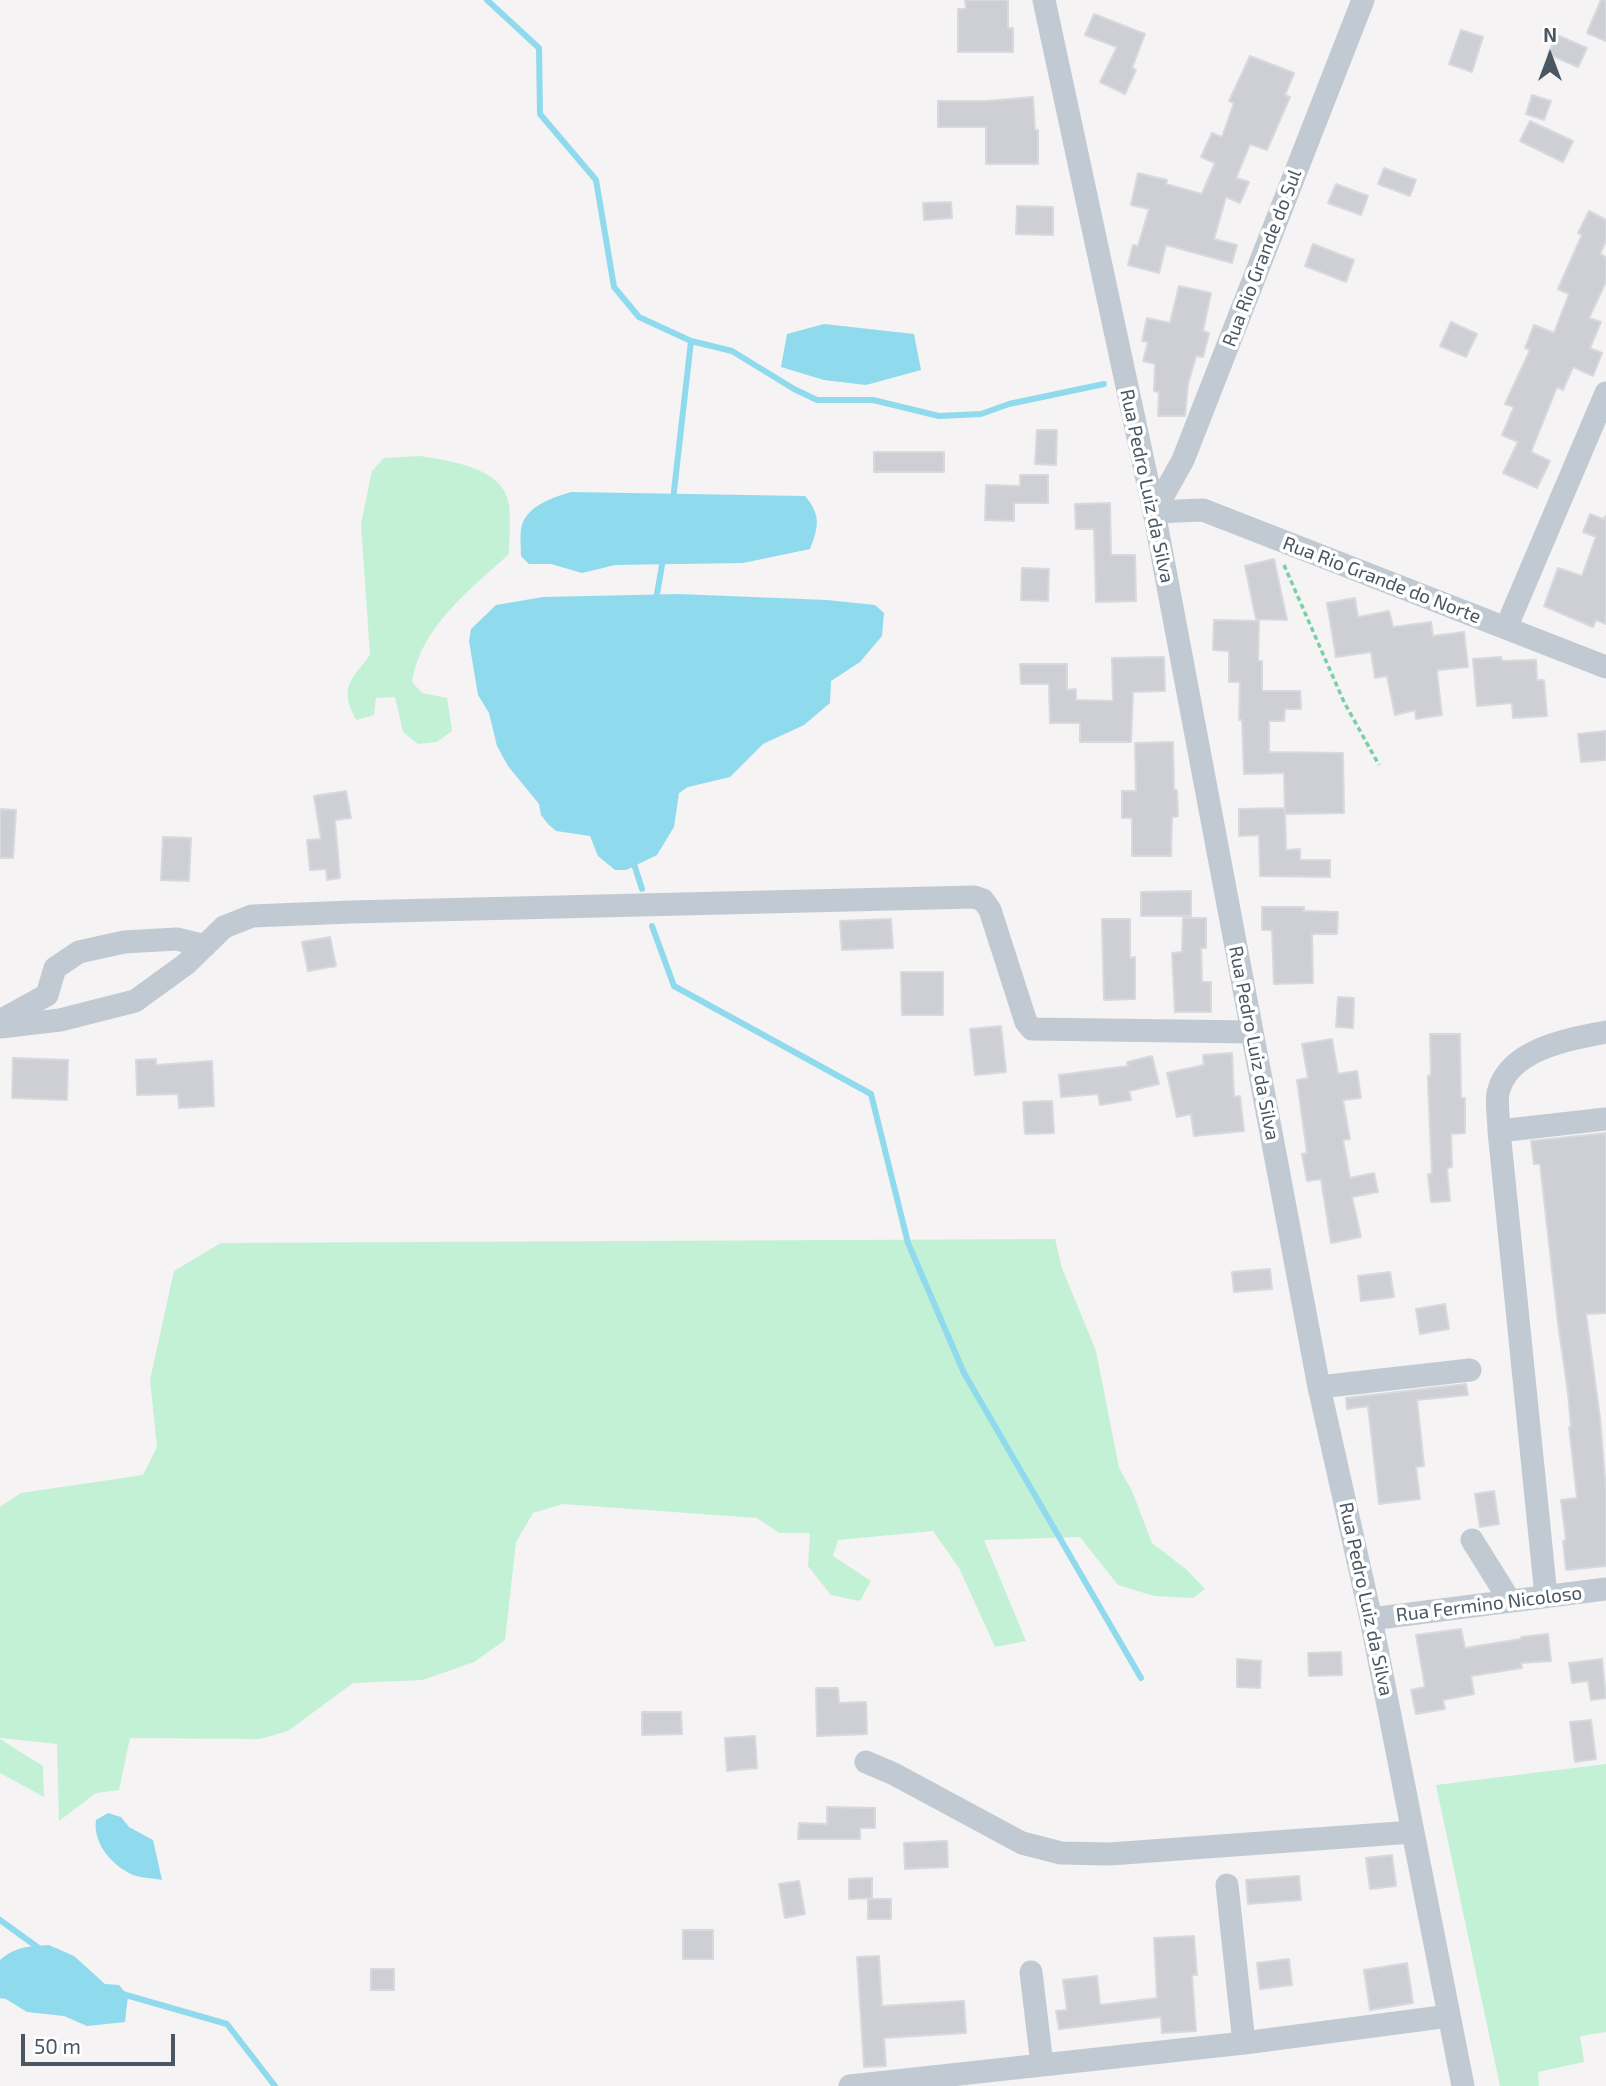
<!DOCTYPE html>
<style>
body{margin:0}
#map{position:relative;width:1606px;height:2086px;overflow:hidden;background:#f5f3f3;font-family:"Exo 2",sans-serif}
canvas{display:block}
.north{position:absolute;left:1515px;top:21px;width:70px;height:70px;-webkit-text-stroke:5px #fff;paint-order:stroke;rotate:0deg;font-size:19px;font-weight:700;line-height:28px;text-align:center;color:#4a5661}
.north::after{content:'';display:block;margin:auto;width:24px;height:32px;background:#4a5661;clip-path:polygon(50% 0,100% 100%,50% 72%,0 100%)}
.scale{position:absolute;left:21px;top:2034px;width:154px;height:32px;box-sizing:border-box;border:4px solid #4a5661;border-top:0;padding-left:9px;font-size:21px;line-height:24px;white-space:nowrap;color:#4a5661;-webkit-text-stroke:5px #fff;paint-order:stroke}
</style>
<div id="map">
<canvas width="1606" height="2086"></canvas>
<div class="north">N</div>
<div class="scale">50 m</div>
</div>
<script>
const ctx = document.querySelector('canvas').getContext('2d');
ctx.lineJoin = 'round';
function paint(path, color) { ctx.fillStyle = color; ctx.fill(path, 'evenodd'); }
function trace(path, color, width, dash) { ctx.strokeStyle = color; ctx.lineWidth = width; ctx.lineCap = dash ? 'butt' : 'round'; ctx.setLineDash(dash || []); ctx.stroke(path); }
function label(font, color, halo, rows, align = 'center') {
  ctx.font = font + ' "Exo 2",sans-serif'; ctx.lineWidth = 7; ctx.setLineDash([]); ctx.textBaseline = 'middle'; ctx.strokeStyle = halo; ctx.fillStyle = color; for (const [text, x, y, turn = 0] of rows) {
    ctx.save(); ctx.translate(x, y); ctx.rotate((+turn || 0) * Math.PI / 180); ctx.textAlign = isNaN(turn) ? turn : align; if (halo) ctx.strokeText(text, 0, 0); ctx.fillText(text, 0, 0); ctx.restore();
  }
}
const green = new Path2D(`
 M420,456C450,461 504,467 509,505C511,521 509,538 509,554C471,589 420,627 412,682L422,693L447,698L452,731L437,742L418,744L403,732L395,697L376,698L374,715L356,720C339,688 350,681 370,655L361,524L372,471L384,458Z
 M1055,1239L1062,1268L1096,1351L1119,1468L1132,1491L1152,1543L1187,1570L1205,1589L1193,1598L1154,1596L1118,1585L1080,1537L984,1540L1026,1641L995,1647L959,1568L933,1531L838,1540L833,1556L871,1581L860,1601L831,1595L808,1566L810,1533H779L757,1518L563,1504L533,1513L516,1542L505,1640L474,1662L423,1680L353,1683L288,1731L260,1739L130,1738L119,1790L96,1793L59,1821L57,1744L0,1738V1507L21,1493L143,1475L157,1447L150,1380L174,1271L221,1243Z
 M0,1739L43,1766L44,1797L0,1773Z
 M1606,1764V2032L1580,2036L1584,2062L1538,2072L1539,2086H1500L1436,1785Z`);
const water = new Path2D(`
 M824,324L914,334L921,370L866,385L824,380L781,367L787,334Z
 M571,492L805,496C821,515 819,526 810,549L743,563L615,565L582,573L551,564H529L521,556C521,546 519,530 523,522C531,504 555,497 571,492Z
 M678,594L827,600L875,605L884,613L882,636L860,662L831,681L830,703L804,725L763,744L730,777L688,787L679,793L674,827L657,855L626,870H615L598,856L590,836L556,831L548,824L541,815L539,804L508,766L497,746L489,713L478,695L469,641L471,629L496,605L543,597Z
 M108,1813L121,1817L129,1827L153,1840L162,1880C152,1878 138,1878 129,1873C109,1862 93,1842 96,1820Z
 M49,1945L74,1956L105,1984L119,1985L128,1996L125,2022L87,2026L64,2016L27,2012L6,1999L0,1998V1960C15,1947 29,1946 49,1945Z`);
const stream = new Path2D(`
 M487,0L539,48L540,114L596,180L614,287L639,317L691,341L732,351L794,389L817,400H873L939,416L981,414L1009,404L1104,384
 M673,500L691,341
 M656,600L663,559
 M633,861L642,889
 M652,926L674,986L871,1094L908,1243L964,1373L1141,1678
 M0,1920L40,1949
 M119,1993L227,2024L275,2086`);
const building = new Path2D(`
 M965,0H1008V28H1013V52H958V9H966Z
 M1601,0H1606V41L1587,33Z
 M1094,14L1145,34L1132,68L1136,70L1125,94L1100,82L1117,47L1085,35Z
 M1461,30L1483,37L1472,72L1449,64Z
 M1557,35L1587,48L1578,67L1548,54Z
 M1250,56L1294,73L1285,95L1290,97L1267,150L1250,144L1236,178L1249,182L1240,203L1226,197L1214,239L1237,245L1232,263L1166,245L1159,273L1128,265L1133,245L1138,246L1149,209L1131,205L1138,173L1167,180L1166,184L1202,194L1215,163L1201,157L1212,133L1222,137L1234,103L1229,101Z
 M1532,95L1551,101L1544,120L1526,114Z
 M1033,97L1035,130H1038V164H986V127H938V101H987Z
 M1530,121L1573,141L1563,162L1520,141Z
 M1384,168L1416,180L1410,196L1378,184Z
 M1336,184L1368,196L1361,215L1328,203Z
 M951,202L952,218L924,220L923,203Z
 M1017,206L1053,207V235L1016,234Z
 M1589,211L1606,220V241L1600,254L1606,257V282L1589,318L1601,322L1590,348L1602,353L1593,376L1573,367L1563,390L1557,387L1531,452L1550,461L1537,488L1503,473L1518,442L1502,435L1514,407L1505,404L1530,350L1525,348L1534,325L1554,333L1569,294L1558,289L1582,235L1578,233Z
 M1313,244L1354,260L1346,282L1305,266Z
 M1179,286L1211,293L1203,331L1209,333L1203,357L1196,356L1188,384L1185,416H1158L1159,392L1154,391L1155,364L1143,361L1148,342L1142,341L1147,318L1170,323Z
 M1451,322L1477,334L1466,357L1440,346Z
 M1037,430H1057L1056,465L1035,464Z
 M874,452H944V472H874Z
 M1020,475H1048V503H1014V521L985,520L986,485L1020,486Z
 M1110,503L1111,555H1135L1136,601L1096,602L1094,529H1076L1075,504Z
 M1590,514L1603,519L1606,516V624L1596,620L1593,627L1544,606L1558,568L1582,576L1596,537L1583,532Z
 M1274,559L1287,620L1256,619L1245,566Z
 M1022,568L1049,569L1048,601L1021,600Z
 M1355,598L1358,617L1389,611L1393,627L1431,622L1433,636L1464,632L1468,667L1438,670L1437,673L1442,715L1416,719L1415,710L1395,715L1387,676L1375,678L1371,652L1336,657L1327,603Z
 M1214,620L1259,621L1258,661H1262V691H1300L1301,709H1285L1284,721H1269V752L1343,753L1344,813L1285,814L1284,773L1244,774L1242,720H1239L1240,682H1229V651L1213,650Z
 M1164,657L1165,691L1133,692L1131,742H1080V723H1050L1049,684H1021L1020,664H1067V690L1076,689V700L1113,701L1112,658Z
 M1501,657L1502,661L1536,660L1537,680H1544L1547,716L1513,718L1512,703L1477,706L1473,659Z
 M1606,731V760L1581,762L1578,734Z
 M1173,742L1174,790H1177L1178,816L1172,817L1171,856H1132V818H1122V791H1136L1135,743Z
 M346,791L351,818L335,820L340,878L327,880L326,869L310,870L307,840L321,839L314,796Z
 M1285,808L1286,850L1300,849V860H1330V877L1260,876L1259,835L1239,836V809Z
 M0,809L16,810L13,858H0Z
 M163,837L191,838L189,881L161,880Z
 M1191,891V916H1141V892Z
 M1262,907H1304V911L1338,912L1337,934H1312L1313,983L1274,984L1272,930H1262Z
 M1183,918H1206V948H1201L1202,982H1211V1012H1175L1172,953L1182,952Z
 M891,919L893,948L842,950L840,921Z
 M1102,919H1130V958L1135,957V999L1104,1000Z
 M330,937L336,966L308,971L302,942Z
 M901,972H943V1015H902Z
 M1338,997L1354,998L1353,1028L1336,1027Z
 M1001,1026L1006,1072L975,1075L970,1029Z
 M1430,1034H1460L1461,1098H1465V1133L1451,1134L1452,1167L1447,1168L1450,1201L1431,1202L1428,1174H1432L1428,1083V1076L1431,1075Z
 M1332,1039L1338,1074L1357,1071L1361,1098L1343,1100L1350,1139L1343,1140L1350,1178L1374,1173L1378,1192L1352,1197L1361,1237L1331,1243L1321,1179L1307,1181L1302,1154L1307,1153L1297,1080L1308,1078L1302,1044Z
 M1232,1053L1234,1097L1240,1096L1244,1131L1194,1136L1191,1114L1177,1117L1167,1073L1204,1065L1203,1055Z
 M1152,1056L1159,1084L1129,1091L1131,1100L1100,1105L1098,1094L1061,1097L1059,1075L1128,1066L1127,1062Z
 M13,1058L68,1060L67,1100L12,1098Z
 M156,1059V1065L212,1061L214,1106L179,1108L178,1094L137,1095L136,1060Z
 M1052,1101L1054,1133L1025,1134L1023,1102Z
 M1606,1133V1313L1586,1314L1600,1418L1606,1491V1566L1566,1570L1563,1541L1566,1540L1561,1500L1577,1498L1569,1427H1571L1568,1393L1558,1323L1540,1164H1534L1531,1141Z
 M1270,1269L1272,1289L1234,1292L1232,1272Z
 M1390,1272L1394,1297L1361,1301L1358,1276Z
 M1445,1304L1449,1329L1420,1334L1416,1309Z
 M1466,1384L1468,1395L1417,1400L1424,1466L1416,1467L1420,1499L1379,1504L1368,1406L1347,1409L1346,1398Z
 M1494,1491L1499,1524L1480,1527L1475,1494Z
 M1461,1629L1465,1648L1521,1639V1637L1548,1634L1551,1661L1521,1663L1522,1668L1471,1676L1474,1694L1443,1700L1445,1709L1416,1714L1411,1690L1425,1687L1416,1635Z
 M1341,1652L1342,1675L1309,1676L1308,1653Z
 M1237,1659L1261,1661L1260,1688L1237,1687Z
 M1602,1659L1606,1698L1591,1700L1588,1681L1572,1683L1569,1663Z
 M816,1688H838L839,1703L866,1702L867,1734L817,1736Z
 M642,1712H681L682,1734L642,1735Z
 M1591,1720L1596,1759L1575,1762L1570,1722Z
 M755,1736L757,1768L727,1771L725,1738Z
 M827,1807L875,1808V1828H860V1839H798L799,1823L827,1824Z
 M947,1841L948,1867L905,1869L904,1843Z
 M1392,1855L1396,1886L1370,1889L1366,1858Z
 M1299,1876L1301,1900L1248,1904L1246,1880Z
 M872,1878V1898L849,1899V1879Z
 M799,1881L805,1914L785,1918L779,1884Z
 M868,1899H891V1919H868Z
 M683,1930H713V1959H683Z
 M1194,1936L1197,1975H1192L1196,2031L1162,2033L1161,2017L1059,2029L1056,2011L1067,2010L1063,1980L1097,1976L1100,2005L1157,1998L1154,1938Z
 M879,1956L882,2006L964,2001L966,2033L884,2038L886,2066L864,2067L857,1957Z
 M1289,1959L1292,1985L1260,1989L1257,1963Z
 M1407,1963L1413,2003L1370,2010L1364,1970Z
 M371,1969H394V1990H371Z`);
const path = new Path2D(`
 M1284,565L1344,702L1379,765`);
const minor = new Path2D(`
 M1044,0L1154,512L1319,1387L1371,1619L1463,2086
 M1154,512L1183,460L1363,0
 M1154,512L1203,510L1606,667
 M1506,628L1606,393
 M0,1021L47,995L55,968L79,952L124,942L177,939L205,946
 M0,1027L60,1020L135,1001L186,964L224,927L252,916L350,912L974,897L983,900L990,910L1026,1022L1032,1029L1252,1032
 M1499,1131L1606,1119
 M1319,1387L1470,1370
 M1472,1540L1510,1601
 M1546,1596L1499,1131C1499,1119 1496,1104 1498,1093C1508,1049 1569,1039 1606,1032
 M1371,1619L1606,1589
 M866,1762L894,1774L1022,1843L1061,1853L1110,1854L1413,1832
 M1227,1885L1244,2043
 M1031,1972L1042,2065
 M850,2086L1244,2043L1449,2016`);
const streetNames = [
 ["Rua Rio Grande do Sul",1262,258,-69],
 ["Rua Pedro Luiz da Silva",1147,486,78],
 ["Rua Rio Grande do Norte",1382,580,21],
 ["Rua Pedro Luiz da Silva",1254,1043,79],
 ["Rua Pedro Luiz da Silva",1366,1599,78],
 ["Rua Fermino Nicoloso",1489,1604,-7]
];
paint(green, '#c3f1d5');
paint(water, '#90daee');
trace(stream, '#90daee', 6);
paint(building, '#cdcfd5');
trace(building, '#d7d9de', 2);
trace(path, '#7ad0a6', 3.5, [5, 3.5]);
trace(minor, '#c1cad2', 23);
label('19px', '#4a5661', '#fff', streetNames);
</script>
